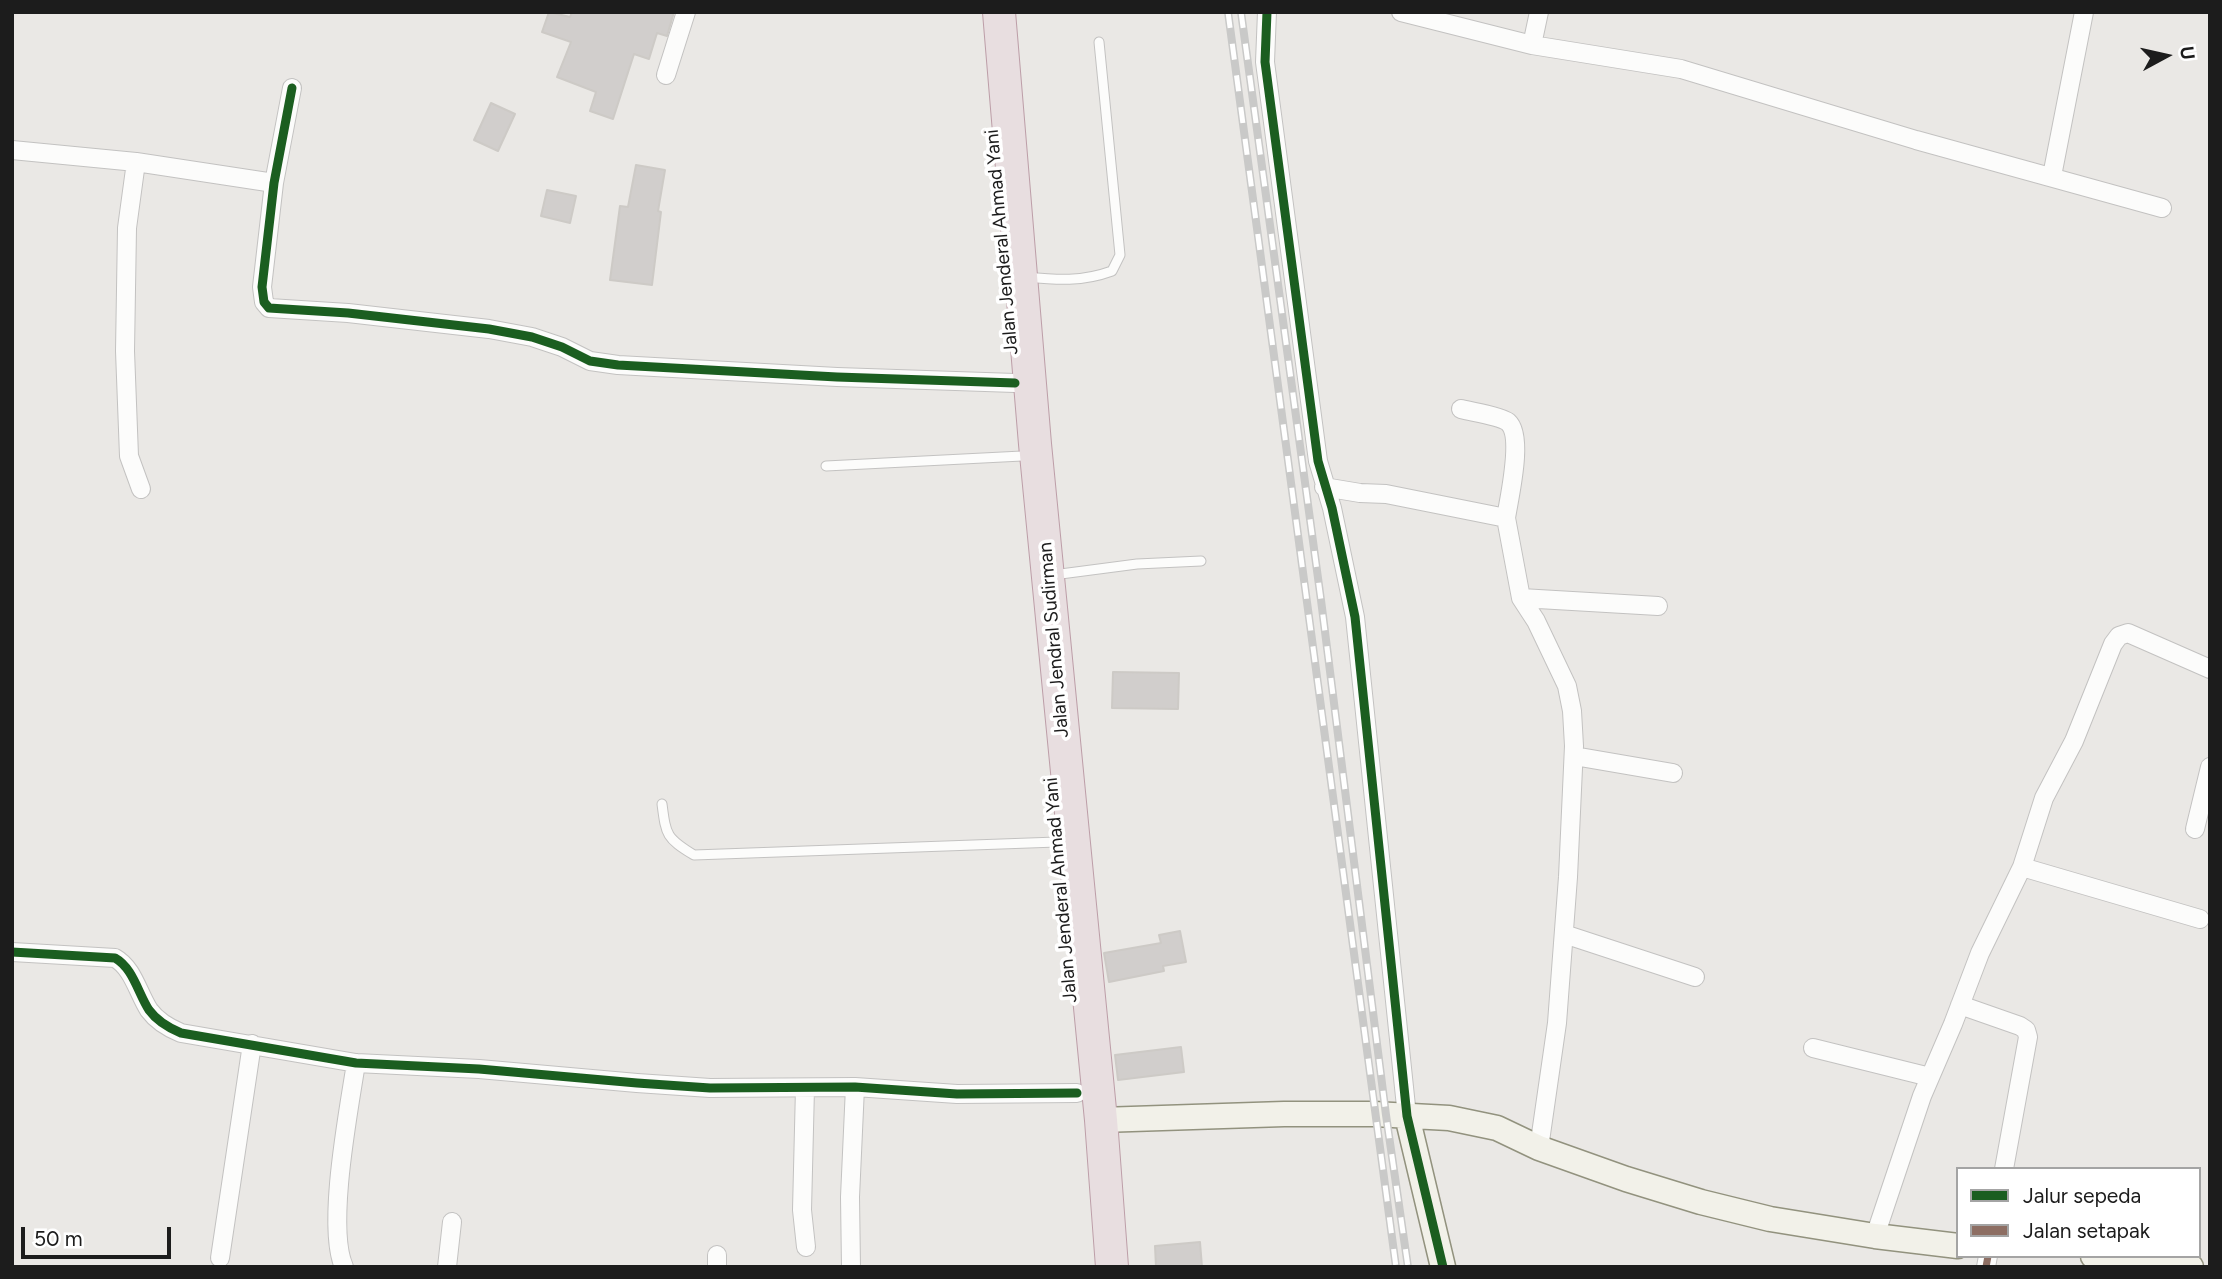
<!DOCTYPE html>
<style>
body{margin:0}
#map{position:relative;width:2222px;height:1279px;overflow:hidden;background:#eae8e5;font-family:Figtree,sans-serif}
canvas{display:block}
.frame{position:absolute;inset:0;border:14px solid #1c1c1c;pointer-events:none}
.legend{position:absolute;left:1956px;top:1167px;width:245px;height:91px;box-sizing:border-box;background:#fff;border:2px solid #a4a4a4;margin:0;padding:9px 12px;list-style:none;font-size:21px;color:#1c1c1c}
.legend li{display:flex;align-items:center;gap:14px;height:35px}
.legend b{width:35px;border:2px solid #a4a4a4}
.north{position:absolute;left:2131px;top:21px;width:70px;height:70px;-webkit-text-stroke:5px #fff;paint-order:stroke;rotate:82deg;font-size:19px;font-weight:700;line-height:28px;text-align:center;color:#1c1c1c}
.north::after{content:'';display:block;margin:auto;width:24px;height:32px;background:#1c1c1c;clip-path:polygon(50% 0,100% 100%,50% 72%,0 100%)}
.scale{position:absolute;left:21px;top:1227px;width:150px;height:32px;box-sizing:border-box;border:4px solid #1c1c1c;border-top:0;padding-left:9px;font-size:21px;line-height:24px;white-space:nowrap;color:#1c1c1c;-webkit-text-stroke:5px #fff;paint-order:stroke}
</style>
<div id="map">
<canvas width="2222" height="1279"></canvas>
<div class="frame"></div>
<ul class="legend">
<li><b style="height:9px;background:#1b5e20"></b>Jalur sepeda</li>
<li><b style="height:9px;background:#8d6e63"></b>Jalan setapak</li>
</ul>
<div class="north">U</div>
<div class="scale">50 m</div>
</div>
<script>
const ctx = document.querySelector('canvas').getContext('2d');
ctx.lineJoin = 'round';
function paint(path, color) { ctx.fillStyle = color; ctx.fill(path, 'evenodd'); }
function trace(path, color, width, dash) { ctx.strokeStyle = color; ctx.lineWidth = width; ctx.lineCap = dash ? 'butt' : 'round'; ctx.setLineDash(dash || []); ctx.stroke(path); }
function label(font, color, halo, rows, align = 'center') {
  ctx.font = font + ' Figtree,sans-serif'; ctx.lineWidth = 7; ctx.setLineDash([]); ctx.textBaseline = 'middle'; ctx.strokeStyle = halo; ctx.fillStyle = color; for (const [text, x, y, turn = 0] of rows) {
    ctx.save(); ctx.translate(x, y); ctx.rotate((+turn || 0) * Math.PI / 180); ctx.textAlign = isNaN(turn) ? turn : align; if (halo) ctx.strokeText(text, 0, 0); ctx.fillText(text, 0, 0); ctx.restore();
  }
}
const building = new Path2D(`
 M549,12L570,17L572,12H674L667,36L657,33L649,59L634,54L613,119L590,111L596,92L557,77L571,42L542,32Z
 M491,103L515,114L498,151L474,140Z
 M636,165L665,170L658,211L661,212L652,285L610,280L620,206L628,207Z
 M547,190L576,196L570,223L541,216Z
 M1113,672L1179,673L1178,709L1112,708Z
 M1180,931L1186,962L1163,966L1164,971L1109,982L1104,953L1161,943L1159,935Z
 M1181,1047L1184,1072L1118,1080L1115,1055Z
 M1200,1242L1202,1267H1156L1155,1246Z`);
const lane = new Path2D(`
 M1026,277C1057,280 1082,282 1112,271L1120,255L1099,42
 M826,466L1022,456
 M1053,575L1137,564L1201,561
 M662,804C666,835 666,838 694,855L1057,842`);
const street = new Path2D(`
 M1267,12L1265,62L1318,461L1332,508L1355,617L1407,1116
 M1401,12L1532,45
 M1539,12L1532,45L1681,69L1916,140L2162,208
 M666,75L686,12
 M292,88L274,183L262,287L264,302L269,308L348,313L489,329L532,337L562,347L590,361L618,365L837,377L1015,383
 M12,150L136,162L274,183
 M136,162L127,228L125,351L129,456L141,489
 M2052,176L2084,12
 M1461,409C1472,412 1500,416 1508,422C1524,436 1509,498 1506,518
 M1324,487L1360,493L1386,494L1506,518L1521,598L1536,621L1567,686L1572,711L1574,746L1568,877L1557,1023L1539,1148
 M1521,598L1658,606
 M1574,756L1673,773
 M2195,829L2210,767
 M2022,867L2200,919
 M1564,934L1695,977
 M12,952L115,958C133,968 138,993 149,1010C157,1021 169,1028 181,1033L356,1063L479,1069L637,1083L710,1088L855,1087L957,1094L1077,1093
 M1960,1005L2020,1026L2026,1030L2028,1037L2004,1169
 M1813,1048L1930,1077
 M805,1088L802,1210L806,1247
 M1875,1236L1922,1096L1953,1024L1980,953L2022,867L2044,798L2074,741L2113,644L2119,636L2128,633L2210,669
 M220,1258L252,1044
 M344,1267C326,1227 349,1109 356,1063
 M447,1267L452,1222
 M717,1267V1255
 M851,1267L850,1197L855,1087
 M1986,1267L1988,1256`);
const secondary = new Path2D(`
 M1407,1116L1443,1267
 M1101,1120L1284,1114H1374L1449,1118L1497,1128L1539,1148L1626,1179L1701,1202L1770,1219L1875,1236L1958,1246
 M2093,1256L2191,1267`);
const highway = new Path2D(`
 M999,12L1035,444L1101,1120L1112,1267`);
const rail = new Path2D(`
 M1228,12L1396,1267
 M1241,12L1321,600L1386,1115L1408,1267`);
const quiet = new Path2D(`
 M1986,1267L1988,1256`);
const cycleway = new Path2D(`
 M1267,12L1265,62L1318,461L1332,508L1355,617L1407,1116L1443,1267
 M292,88L274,183L262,287L264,302L269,308L348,313L489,329L532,337L562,347L590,361L618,365L837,377L1015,383
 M12,952L115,958C133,968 138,993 149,1010C157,1021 169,1028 181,1033L356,1063L479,1069L637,1083L710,1088L855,1087L957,1094L1077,1093`);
const streetNames = [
 ["Jalan Jenderal Ahmad Yani",1002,242,-95],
 ["Jalan Jendral Sudirman",1054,640,-95],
 ["Jalan Jenderal Ahmad Yani",1061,890,-95]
];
paint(building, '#d1cecc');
trace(building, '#cdcac6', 2);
trace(lane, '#c3c2c1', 11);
trace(street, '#c3c2c1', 20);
trace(secondary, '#92927e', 27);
trace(highway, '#bd9ea8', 34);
trace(lane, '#fcfcfb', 9);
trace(street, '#fcfcfb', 18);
trace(secondary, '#f2f1e9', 24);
trace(highway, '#e8dee0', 32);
trace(rail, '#c9c9c8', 8);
trace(rail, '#fff', 5, [16]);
trace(quiet, '#8d6e63', 7, [14, 7]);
trace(cycleway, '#1b5e20', 9);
label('19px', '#1c1c1c', '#fff', streetNames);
</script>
